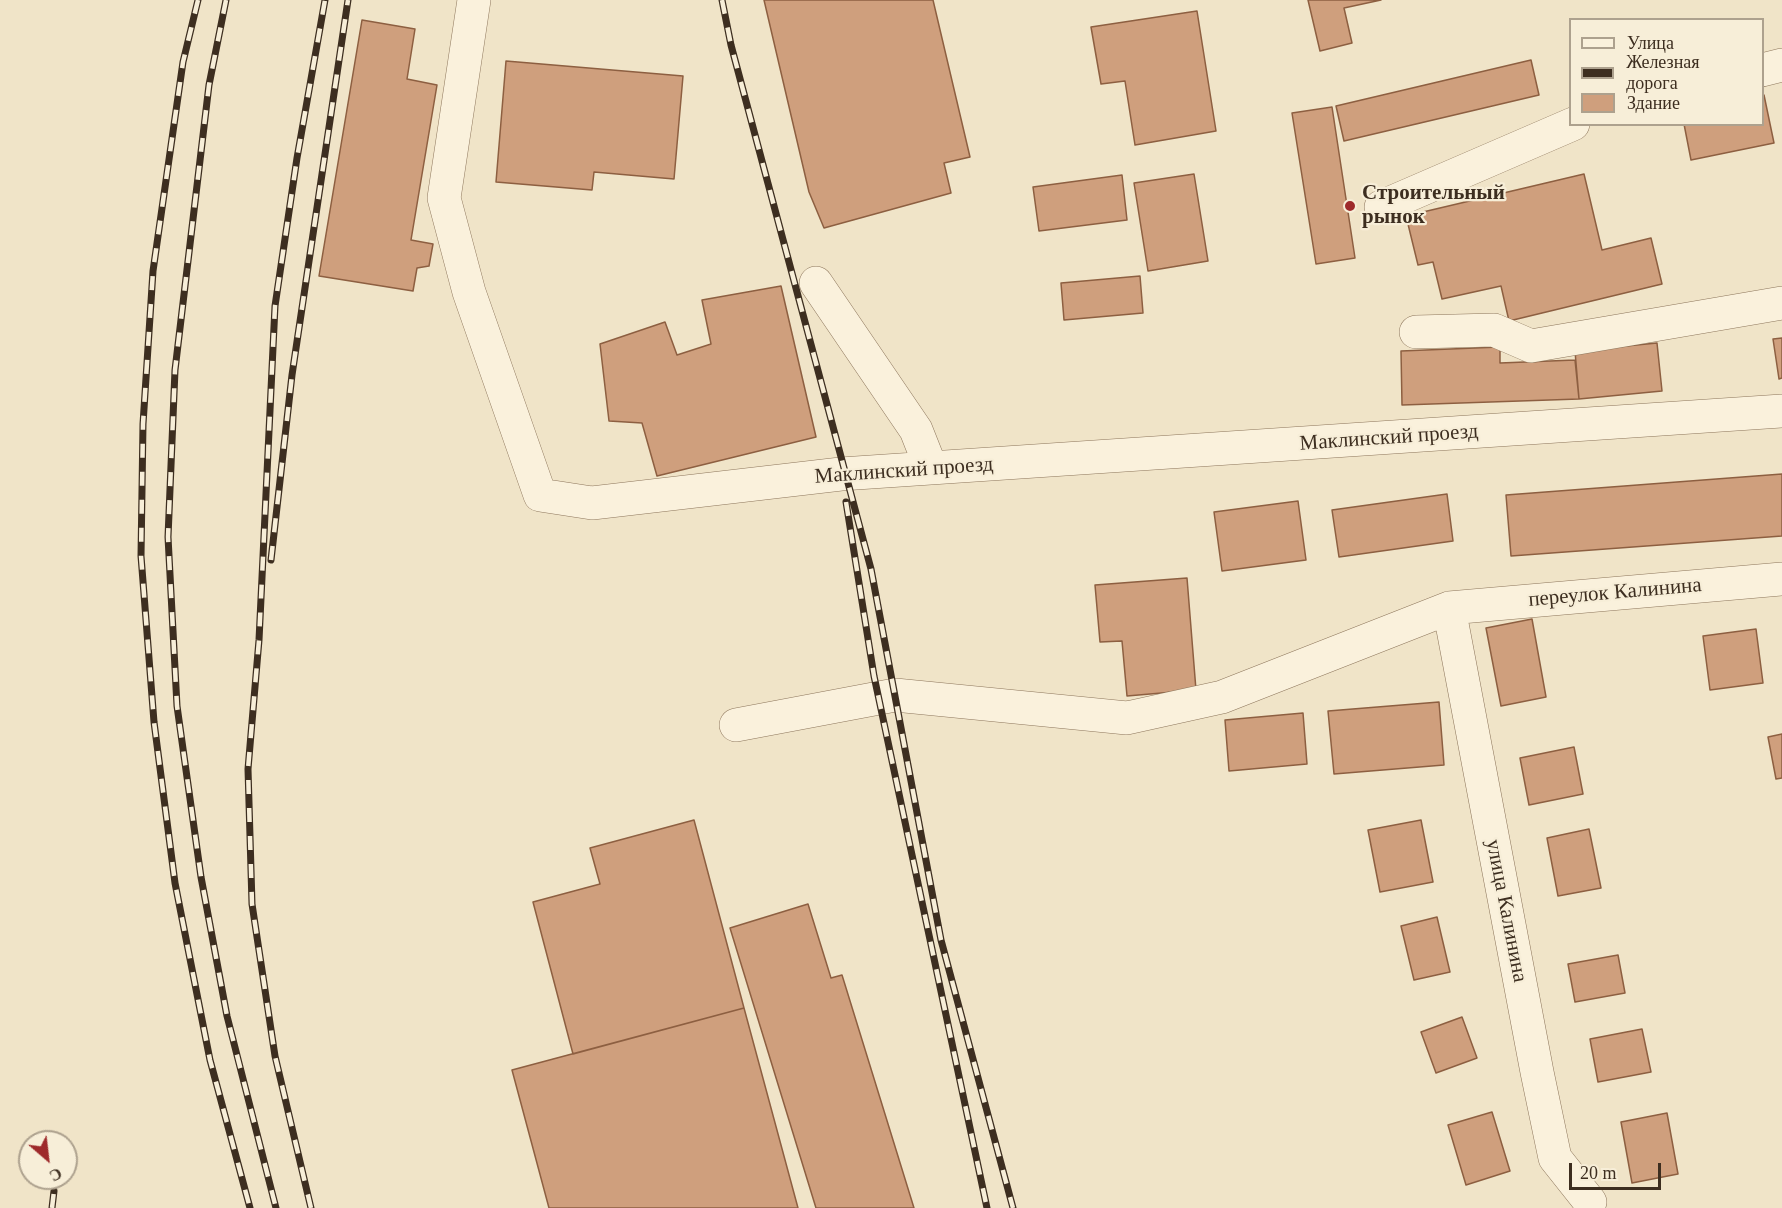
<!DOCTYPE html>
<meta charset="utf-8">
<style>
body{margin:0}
#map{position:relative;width:1782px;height:1208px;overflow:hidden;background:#f0e4c8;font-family:"Times New Roman",serif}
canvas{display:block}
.legend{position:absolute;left:1569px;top:18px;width:195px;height:108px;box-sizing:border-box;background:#f7eed8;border:2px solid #ada18e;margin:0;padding:8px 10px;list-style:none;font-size:18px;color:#3d2e20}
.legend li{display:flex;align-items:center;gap:12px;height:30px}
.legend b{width:30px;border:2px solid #ada18e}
.north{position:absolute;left:18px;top:1130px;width:60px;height:60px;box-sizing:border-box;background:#f7eed8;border:2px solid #ada18e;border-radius:50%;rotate:152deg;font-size:16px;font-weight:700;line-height:24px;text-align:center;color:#3d2e20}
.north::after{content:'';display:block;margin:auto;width:21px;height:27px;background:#9e2a2b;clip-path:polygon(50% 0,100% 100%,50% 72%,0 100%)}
.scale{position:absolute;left:1569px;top:1163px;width:92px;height:27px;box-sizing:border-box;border:3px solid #3d2e20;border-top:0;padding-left:8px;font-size:18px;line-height:21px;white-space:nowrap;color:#3d2e20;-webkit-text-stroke:4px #f7eed8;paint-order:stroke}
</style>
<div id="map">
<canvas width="1782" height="1208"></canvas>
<ul class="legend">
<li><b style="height:8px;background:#faf1dc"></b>Улица</li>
<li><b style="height:8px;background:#3d2e20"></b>Железная дорога</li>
<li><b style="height:16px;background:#cf9f7d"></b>Здание</li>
</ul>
<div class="north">С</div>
<div class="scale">20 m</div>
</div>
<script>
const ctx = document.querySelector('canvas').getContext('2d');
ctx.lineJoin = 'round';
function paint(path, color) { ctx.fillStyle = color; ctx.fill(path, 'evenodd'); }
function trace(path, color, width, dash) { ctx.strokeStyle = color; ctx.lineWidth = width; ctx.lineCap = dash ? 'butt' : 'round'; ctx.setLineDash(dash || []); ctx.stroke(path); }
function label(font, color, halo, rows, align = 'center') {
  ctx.font = font + ' "Times New Roman",serif'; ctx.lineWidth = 4.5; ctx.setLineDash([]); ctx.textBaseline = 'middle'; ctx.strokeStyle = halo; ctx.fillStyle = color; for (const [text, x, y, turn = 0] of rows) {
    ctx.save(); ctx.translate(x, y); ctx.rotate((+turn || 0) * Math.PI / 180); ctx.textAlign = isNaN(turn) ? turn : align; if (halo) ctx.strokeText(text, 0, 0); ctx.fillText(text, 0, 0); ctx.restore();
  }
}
const building = new Path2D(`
 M764,0H933L970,157L944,163L951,193L824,228L809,192Z
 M1308,0H1381L1344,8L1352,43L1320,51Z
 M1197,11L1216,131L1135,145L1125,81L1101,84L1091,27Z
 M362,20L415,29L407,79L437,85L411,240L433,244L429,266L417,268L413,291L319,276Z
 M1531,60L1539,95L1344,141L1336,106Z
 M506,61L683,76L674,179L594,172L592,190L496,182Z
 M1762,95H1764L1774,143L1691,160L1684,124H1762Z
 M1332,107L1355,258L1316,264L1292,113Z
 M1194,174L1208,261L1148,271L1134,183Z
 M1584,174L1602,250L1651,238L1662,284L1509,321L1501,286L1442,299L1433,262L1418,265L1406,216Z
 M1122,175L1127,220L1039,231L1033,187Z
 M1140,276L1143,313L1064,320L1061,283Z
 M781,286L816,437L657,476L642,423L609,421L600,344L665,322L677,355L711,344L702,300Z
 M1782,338V378L1779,379L1773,339Z
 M1657,343L1662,391L1579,399L1575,351Z
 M1500,347V363L1575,360L1579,399L1402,405L1401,351Z
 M1782,474V536L1511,556L1506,495Z
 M1447,494L1453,541L1339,557L1332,510Z
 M1298,501L1306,560L1222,571L1214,512Z
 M1187,578L1196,690L1127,696L1122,641L1100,642L1095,585Z
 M1532,619L1546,697L1501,706L1486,628Z
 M1756,629L1763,683L1710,690L1703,636Z
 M1439,702L1444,765L1334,774L1328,711Z
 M1303,713L1307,764L1229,771L1225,720Z
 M1782,734V778L1776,779L1768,737Z
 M1574,747L1583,794L1529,805L1520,758Z
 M694,820L744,1008L573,1054L533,902L600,884L590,848Z
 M1421,820L1433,882L1380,892L1368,830Z
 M1589,829L1601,888L1558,896L1547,838Z
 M808,904L831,978L842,975L914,1208H816L730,928Z
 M1437,917L1450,972L1414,980L1401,926Z
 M1618,955L1625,993L1575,1002L1568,964Z
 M744,1008L798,1208H549L512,1070Z
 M1462,1017L1477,1058L1436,1073L1421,1032Z
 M1642,1029L1651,1072L1598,1082L1590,1039Z
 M1492,1112L1510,1171L1466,1185L1448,1125Z
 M1667,1113L1678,1174L1632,1183L1621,1122Z`);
const minor = new Path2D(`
 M474,0L444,198L469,292L540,495L592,503L841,474L1782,411
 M1762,70L1782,65
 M1381,207L1573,124
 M816,283L916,430L931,468
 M1416,332L1494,330L1531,346L1782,303
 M1449,608L1537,1072L1555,1158L1590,1202
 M736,725L895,695L1127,718L1222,697L1449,608L1782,579`);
const rail = new Path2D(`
 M198,0L183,62L153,271L143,424L141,556L154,722L175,883L210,1060L250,1208
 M226,0L209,85L175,370L168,537L177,706L201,877L227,1016L276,1208
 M722,0L731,45L871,569L941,940L1013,1208
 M846,502L874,676L987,1208
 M271,560L292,375L348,0
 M52,1208L54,1191
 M311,1208L275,1056L252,904L248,769L259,640L275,306L297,158L325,0`);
const markers = [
 [1350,206,6,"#9e2a2b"]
];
const poiNames = [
 ["Строительный",1362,194],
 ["рынок",1362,218]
];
const streetNames = [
 ["Маклинский проезд",1389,438,-4],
 ["Маклинский проезд",904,471,-4],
 ["переулок Калинина",1615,593,-5],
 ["улица Калинина",1506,911,79]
];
paint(building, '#cf9f7d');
trace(building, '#8d5f41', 1.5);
trace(minor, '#8d765c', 34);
trace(minor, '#faf1dc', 33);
trace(rail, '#3d2e20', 7);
trace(rail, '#f7eed8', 4.5, [14]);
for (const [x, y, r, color] of markers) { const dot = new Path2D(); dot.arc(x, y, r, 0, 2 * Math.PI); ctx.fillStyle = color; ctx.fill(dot); trace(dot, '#f7eed8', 2); }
label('bold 21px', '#3d2e20', '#f7eed8', poiNames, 'left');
label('21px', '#3d2e20', '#f7eed8', streetNames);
</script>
